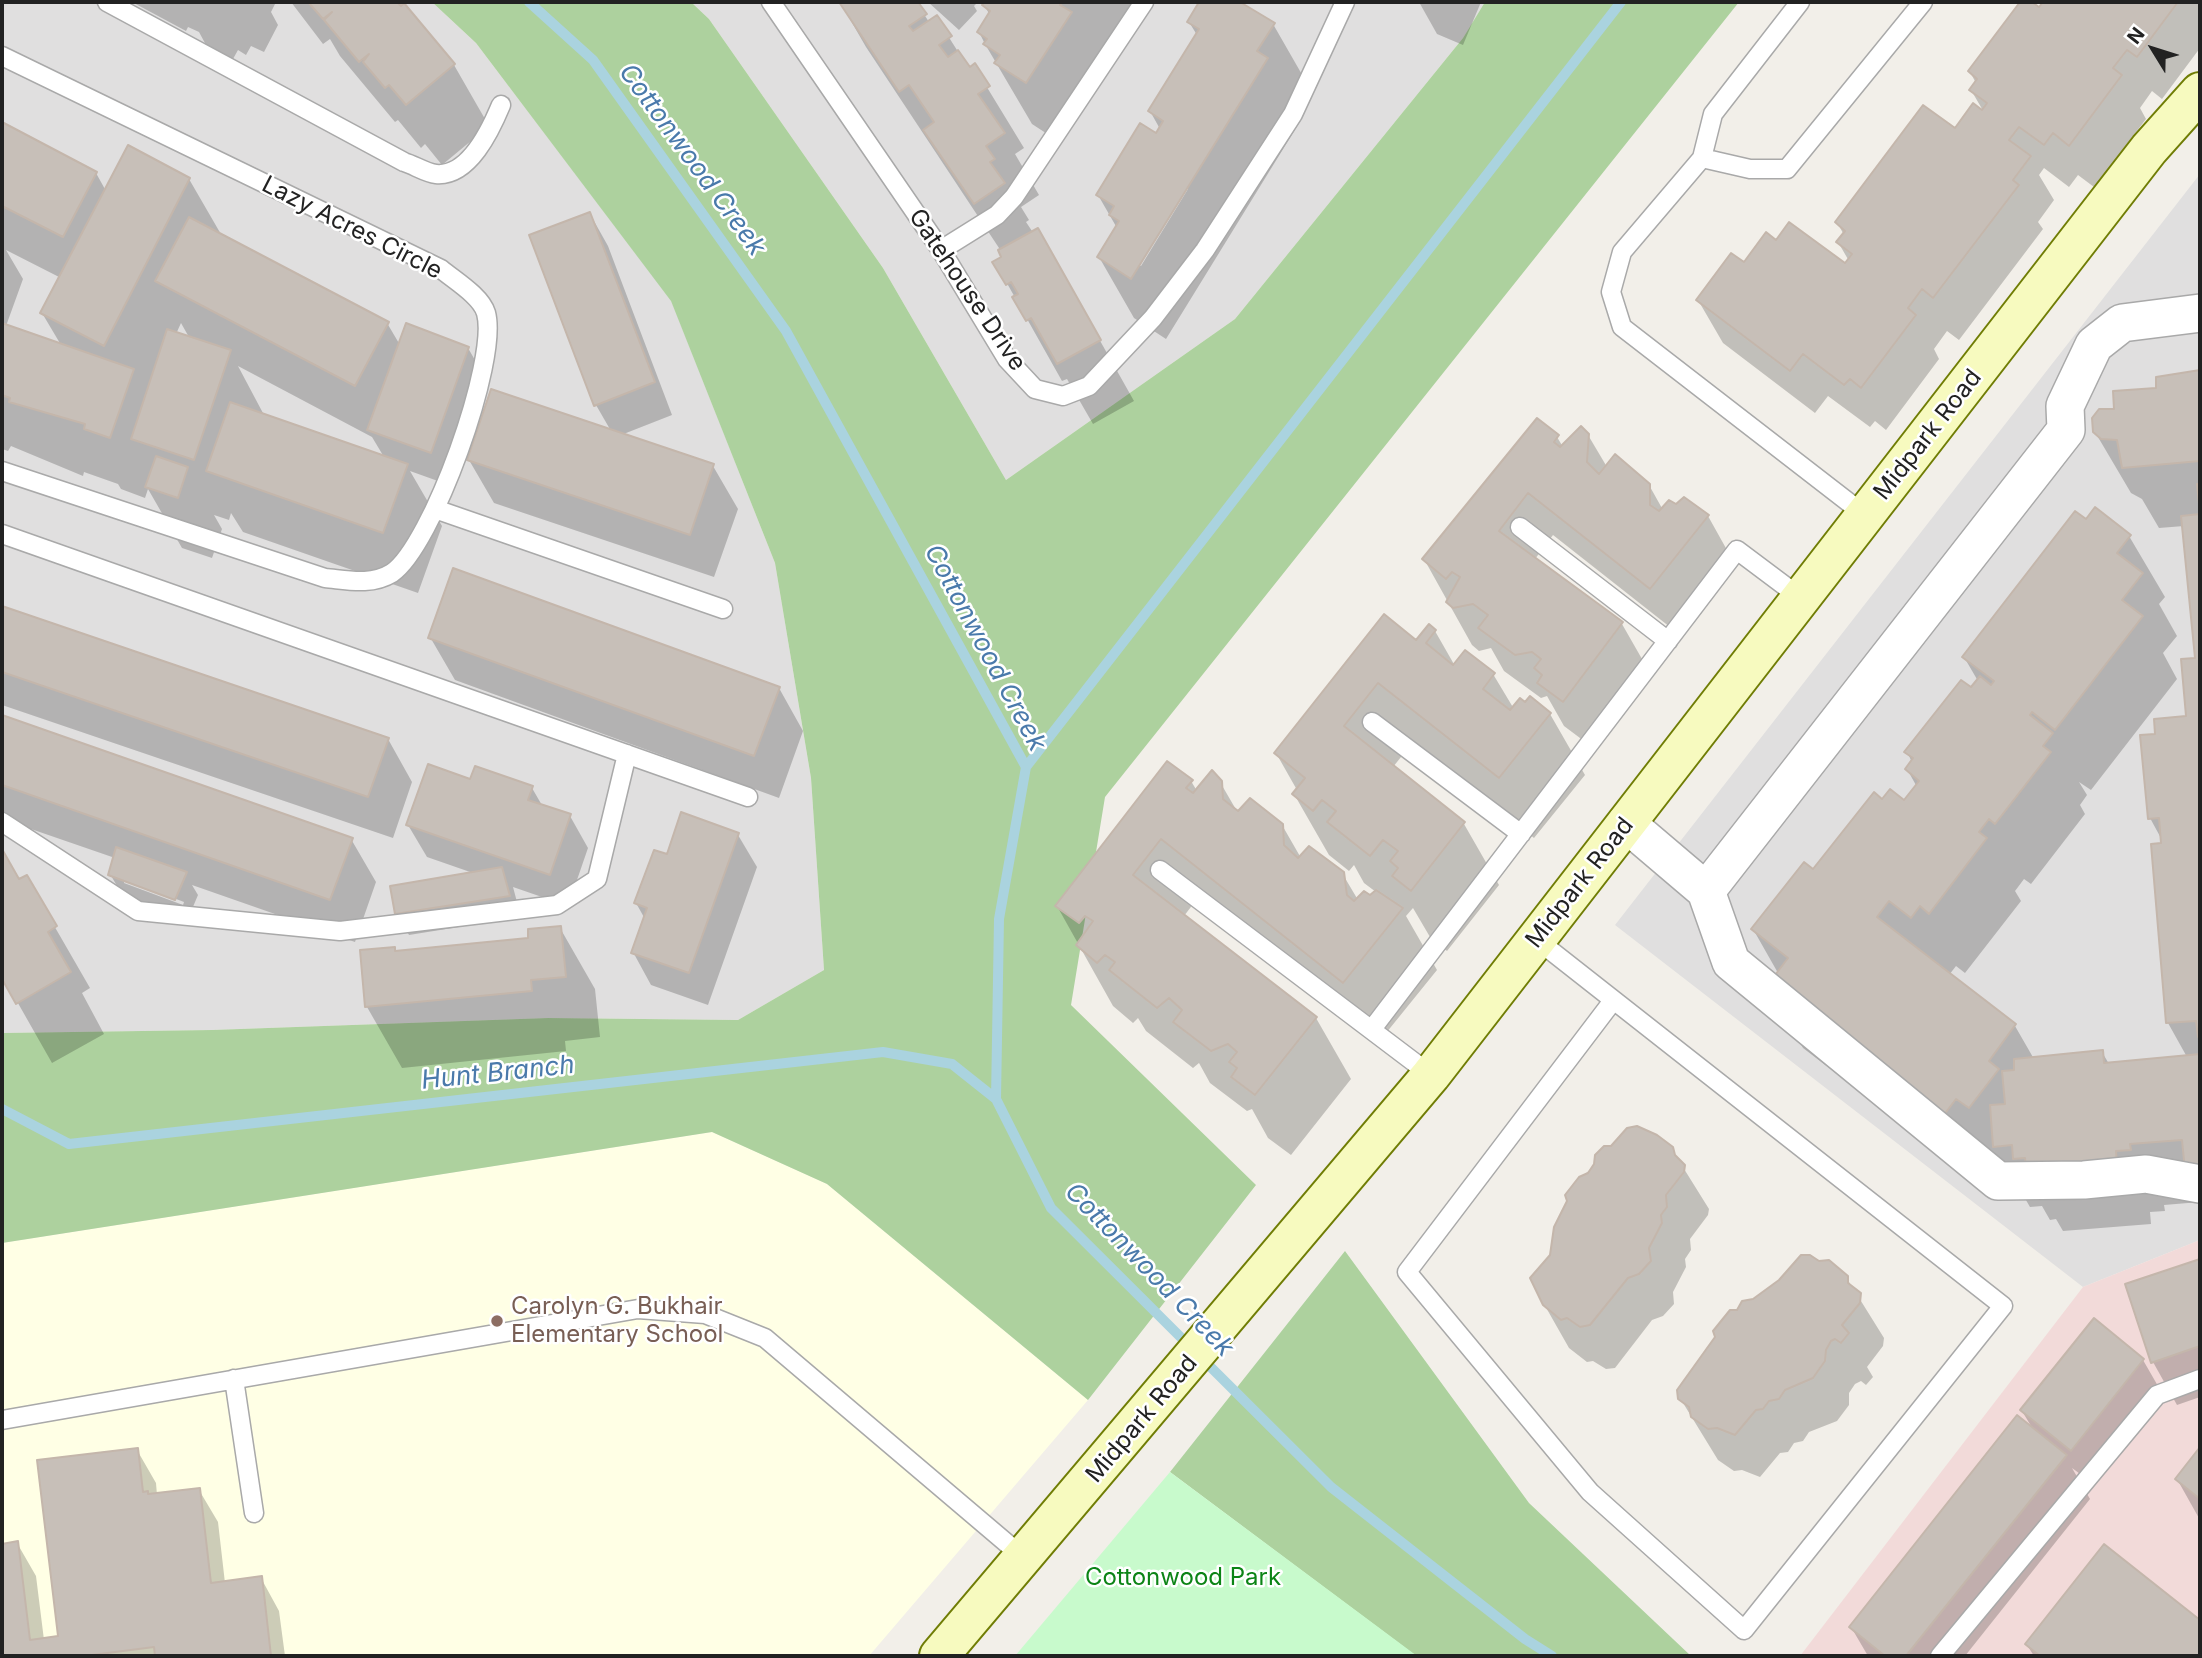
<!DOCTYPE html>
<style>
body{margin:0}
#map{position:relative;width:2202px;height:1658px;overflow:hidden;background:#f2efe9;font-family:Inter,sans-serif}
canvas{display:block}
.frame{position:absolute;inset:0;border:4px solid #222;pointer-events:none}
.north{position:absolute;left:2118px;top:14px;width:70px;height:70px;-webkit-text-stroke:5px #fff;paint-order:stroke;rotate:308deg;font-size:19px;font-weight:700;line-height:28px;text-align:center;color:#222}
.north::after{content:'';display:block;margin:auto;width:24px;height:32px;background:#222;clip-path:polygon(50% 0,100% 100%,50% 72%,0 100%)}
</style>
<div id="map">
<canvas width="2202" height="1658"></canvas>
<div class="frame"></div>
<div class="north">N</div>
</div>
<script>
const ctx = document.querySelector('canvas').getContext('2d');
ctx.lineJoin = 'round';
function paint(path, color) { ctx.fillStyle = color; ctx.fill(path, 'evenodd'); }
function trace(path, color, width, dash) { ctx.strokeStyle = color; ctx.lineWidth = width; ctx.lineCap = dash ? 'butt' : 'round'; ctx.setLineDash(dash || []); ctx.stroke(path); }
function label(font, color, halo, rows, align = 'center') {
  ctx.font = font + ' Inter,sans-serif'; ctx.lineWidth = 5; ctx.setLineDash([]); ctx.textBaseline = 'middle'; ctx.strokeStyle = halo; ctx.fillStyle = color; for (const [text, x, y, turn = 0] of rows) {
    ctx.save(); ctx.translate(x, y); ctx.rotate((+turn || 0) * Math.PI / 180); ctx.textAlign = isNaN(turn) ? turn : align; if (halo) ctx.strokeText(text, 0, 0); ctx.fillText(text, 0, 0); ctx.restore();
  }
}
const residential = new Path2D(`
 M2,2H432L476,43L671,300L775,563L811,778L824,970L738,1020L548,1018L212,1030L2,1033Z
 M691,2H1485L1463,38L1235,319L1006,480L883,268L709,19Z
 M2200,174V1240L2083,1287L1615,925Z`);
const commercial = new Path2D(`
 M2200,1240V1656H1800L2083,1287Z`);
const education = new Path2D(`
 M712,1132L827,1184L1088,1400L869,1656H2V1243Z`);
const forest = new Path2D(`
 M432,2H691L709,19L883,268L1006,480L1235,319L1463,38L1485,2H1739L1105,797L1071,1005L1256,1185L1088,1400L827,1184L712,1132L2,1243V1033L212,1030L548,1018L738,1020L824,970L811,778L775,563L671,301L476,43Z
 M1345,1251L1529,1503L1691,1656H1416L1170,1472Z`);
const park = new Path2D(`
 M1170,1472L1417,1656H1015Z`);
const shadow = new Path2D(`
 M132,2H276L271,12L278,25L264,52L251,46L246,55L238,50L233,59L206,45L199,32L188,27L186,31Z
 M291,2H398L454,65L489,126L442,165L425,144L421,148L398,120L395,122L340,56L330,39L323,44Z
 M840,2H916L929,22L936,17L969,69L974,66L1024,148L1015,154L1039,195L1021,207L1029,220L1026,222L1072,291L1134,401L1093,424L1067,379L1062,381L995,262L1003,258L1001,251L866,47Z
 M928,2H978L974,6L977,11L959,30Z
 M987,2H1141L1105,74L1061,143L1032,124L985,44L979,32L990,15L984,5Z
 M1202,2H1237L1273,24L1308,85L1294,108L1301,120L1166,339L1134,318L1099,257L1117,228L1098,195L1160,129L1150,111L1197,35L1189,22ZM1184,189H1188L1141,266L1138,265Z
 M1419,2H1481L1463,45L1437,34Z
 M2022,2H2029L2039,10L2045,2H2200V48L2162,99L2152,91L2140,108L2146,119L2094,187L2078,175L2069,187L2044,168L2039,175L2054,200L2038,222L2043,229L1959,340L1947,331L1934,349L1939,359L1886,430L1875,421L1870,427L1828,396L1815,413L1723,343L1698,300L1776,242L1845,266L1849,261L1838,242L1844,235L1837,222L1955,131L1985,114L1971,90L1976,83L1970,72Z
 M2,124L96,173L106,191L189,179L222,236L387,323L400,345L468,348L487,381L449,485L410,471L442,526L418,593L243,532L231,513L229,520L214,515L222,529L212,558L182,548L148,489L145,498L121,489L118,484L84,472L83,476L11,446L8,451L2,449ZM6,250L61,278L42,313L61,345L6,326L23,279ZM181,323L190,339L176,334ZM238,366L372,437L384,457L264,415Z
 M590,214L608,246L672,415L621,435L713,466L738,509L714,577L494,503L469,460L611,431L596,405Z
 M2200,372V1202L2164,1205L2165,1211L2150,1212L2151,1224L2063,1231L2056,1219L2050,1220L2042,1206L2030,1207L2006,1166L1976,1180L1803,1048L1768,987L1778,973L1753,929L1882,801L1904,802L1917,787L1907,769L1912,762L1907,752L1978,681L1964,657L2086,521L2129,536L2165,597L2159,604L2177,636L2163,653L2177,679L2091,790L2079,782L2087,795L2080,805L2085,814L2031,884L2024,879L2015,891L2021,901L1965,973L1956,966L1949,975L2015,1026L2034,1059L2102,1052L2109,1064L2187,1057L2168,1023L2162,840L2150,818L2157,735L2188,718L2197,659L2184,526L2159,528L2142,499L2131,493L2095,432L2116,410L2158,390V379Z
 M1588,435L1607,467L1649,485L1663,510L1708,516L1732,559L1675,631L1553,535L1535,559L1622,624L1646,666L1588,744L1564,726L1547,696L1541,698L1504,671L1491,648L1479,651L1472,645L1424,559L1557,437L1563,447Z
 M2,608L388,739L412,782L393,838L2,705Z
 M1435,631L1455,666L1493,674L1514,709L1531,698L1550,714L1585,775L1534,838L1413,742L1393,767L1464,824L1499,885L1447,951L1430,937L1413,908L1406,916L1437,970L1378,1043L1197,899L1184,916L1316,1018L1351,1079L1291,1155L1268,1138L1252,1109L1247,1111L1210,1083L1199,1063L1193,1068L1146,1031L1138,1018L1133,1023L1113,1006L1057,906L1191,781L1197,791L1220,782L1238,813L1282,825L1301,858L1342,873L1358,900L1370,898L1376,892L1364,883L1354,865L1349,871L1329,855L1294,794L1297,790L1276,753Z
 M430,637L779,688L803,731L779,798L455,680Z
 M2,717L351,839L376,882L355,942L192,885L198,895L187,921L123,896L110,874L115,858L2,819ZM124,879L184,902L183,905L124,883Z
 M471,781L532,788L543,807L570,816L588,848L568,906L513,887L521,917L409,935L397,913L473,873L427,857L408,825Z
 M738,835L757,867L708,1005L651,985L633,952L645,919L636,903L668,856Z
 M2,853L18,882L26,877L90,988L82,993L104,1034L52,1063L2,975Z
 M560,928L595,989L600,1037L565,1041L566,1051L402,1068L367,1007L362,952L394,949L396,953L530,939Z
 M1671,1148L1709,1209L1708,1215L1690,1239L1691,1250L1685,1259L1686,1267L1673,1292L1674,1304L1663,1316L1652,1320L1615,1368L1606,1369L1593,1361L1587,1362L1569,1348L1544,1304L1561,1212L1580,1178L1596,1165Z
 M2200,1261V1397L2177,1405L2153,1362L2128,1285Z
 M1846,1277L1884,1338L1883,1346L1867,1367L1873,1377L1866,1385L1861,1381L1855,1384L1849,1393V1405L1837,1421L1809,1432L1803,1441L1794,1443L1788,1452L1780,1453L1760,1477L1742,1470L1734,1471L1718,1460L1680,1398L1738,1312L1762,1292Z
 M2094,1321L2143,1360L2162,1393L2091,1482L2072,1468L2090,1499L1965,1656H1868L1851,1627L2034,1431L2022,1411Z
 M137,1450L156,1483L157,1495L199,1490L218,1522L225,1583L261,1578L279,1611L285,1656H2V1545L17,1543L36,1576L44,1640L60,1638Z
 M2200,1450V1520L2177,1479Z
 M2105,1546L2200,1622V1656H2034L2027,1645Z`);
const stream = new Path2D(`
 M529,2L593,60L786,331L1026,767L999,919L996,1099L1051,1208L1331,1487L1525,1639L1552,1656
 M1026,767L1621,2
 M2,1109L69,1144L883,1052L952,1064L996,1099`);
const building = new Path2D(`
 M308,2H397L401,6L404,3L455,64L406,105L389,85L385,88L363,62L369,54L359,62L324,20L332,12L323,19Z
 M839,2H918L927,14L909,26L913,31L937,15L952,36L939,45L948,57L958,50L970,67L975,63L990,86L978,94L1005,133L986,146L995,159L990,162L1005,183L974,204L923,130L934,122L909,85L899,92Z
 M985,2H1063L1060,5L1072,12L1026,83L994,63L1000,55L983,44L987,39L977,32L990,11L982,5Z
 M1199,2H1240L1275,23L1257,51L1268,58L1131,279L1097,257L1119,221L1109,215L1114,206L1096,195L1140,123L1156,133L1163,121L1148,111L1199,29L1187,22Z
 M2020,2H2032L2039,7L2043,2H2178L2137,57L2127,50L2113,68L2122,75L2069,146L2053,133L2044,145L2019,127L2009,140L2031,156L2013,180L2019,185L1933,298L1922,289L1908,308L1916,315L1861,388L1850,379L1844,385L1803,354L1790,371L1696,300L1731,253L1744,262L1766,232L1776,240L1789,222L1845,263L1852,254L1836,242L1845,231L1835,222L1923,105L1955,128L1973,103L1982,110L1987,103L1969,90L1977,79L1968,71Z
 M2,122L97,172L63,237L2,206Z
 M128,145L190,178L104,346L40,313Z
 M590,212L655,382L594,406L529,235Z
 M189,217L389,322L355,386L155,281Z
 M1038,228L1101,340L1057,364L1031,318L1026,321L1012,297L1018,294L1011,282L1006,285L992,262L1001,257L998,250Z
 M2,323L134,369L110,438L84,429L85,424L9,402L10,398L2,395Z
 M406,323L469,347L431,453L367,430Z
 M167,329L231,350L194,460L131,439Z
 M2200,370V461L2122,468L2117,440L2101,439L2093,432L2092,418L2099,409H2114L2113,391L2156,388V377Z
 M491,389L714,464L690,535L467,460Z
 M230,402L408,464L383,533L206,471Z
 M1537,418L1559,435L1554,442L1560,447L1581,426L1589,434L1587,462L1599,474L1615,454L1650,484V505L1659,511L1669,500L1676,504L1684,497L1709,515L1650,589L1528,493L1499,531L1623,622L1563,702L1537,683L1542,675L1534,668L1541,659L1532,652L1515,655L1478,628L1488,615L1473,604L1453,608L1446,602L1460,577L1452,572L1446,579L1422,559Z
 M156,456L188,467L178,498L145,487Z
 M2197,484H2200V1037H2198L2196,1021L2166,1023L2151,844L2161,843L2159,818L2148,819L2140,735L2155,734L2154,719L2186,716L2181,659L2195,658L2181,516L2200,514Z
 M2095,507L2131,535L2117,553L2143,573L2122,600L2143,616L2055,730L2032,712L2030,715L2053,733L2043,746L2051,752L1995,824L1989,819L1979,832L1987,838L1929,914L1920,906L1911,918L1889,901L1877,917L2016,1024L1989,1061L1999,1069L1969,1108L1956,1099L1940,1120L1766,987L1788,958L1751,929L1804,862L1813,869L1874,792L1882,799L1890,789L1904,800L1919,781L1905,769L1913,758L1904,752L1961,680L1971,687L1980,676L1991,685L1994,681L1962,657L2075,511L2086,519Z
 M453,568L780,687L754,756L428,638Z
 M2,606L389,738L368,797L2,672Z
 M1384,614L1416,640L1429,624L1436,630L1426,643L1453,665L1465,650L1495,673L1483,689L1510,710L1520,698L1525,702L1530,696L1551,713L1499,778L1378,683L1344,726L1465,822L1411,891L1392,876L1398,868L1390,861L1398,851L1383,840L1370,856L1327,822L1336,811L1322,800L1313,811L1292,794L1305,778L1274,753Z
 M2,715L353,838L330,900L2,785Z
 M1167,761L1193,780L1186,788L1193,793L1212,770L1222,781L1223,799L1238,811L1250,798L1283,824L1284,845L1298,858L1309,846L1344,872L1347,895L1354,901L1364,891L1370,895L1376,890L1403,908L1343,983L1161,839L1133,875L1317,1017L1255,1095L1231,1077L1237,1068L1229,1062L1237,1052L1228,1044L1211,1051L1173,1022L1182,1010L1169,998L1157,1008L1109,970L1115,962L1105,955L1097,963L1076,945L1093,921L1085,916L1079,923L1055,906Z
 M428,764L470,779L475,766L533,786L528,800L571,814L550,875L406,825Z
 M681,812L739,833L689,973L631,953L647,908L634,903L654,850L667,854Z
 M116,847L187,872L175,900L108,875Z
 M2,849L19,879L27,875L57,926L48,932L71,972L16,1004L2,979Z
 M502,867L510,896L395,914L390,886Z
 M561,926L566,977L531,980L532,991L365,1007L360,950L395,947V951L528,938V929Z
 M2103,1050L2104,1063L2200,1054V1170L2185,1171L2182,1140L2130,1144L2131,1150L2116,1151L2117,1163L2026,1171L2025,1158L2013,1159L2012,1145L1993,1147L1990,1105L2005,1104L2002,1071L2014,1070V1059Z
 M1637,1126L1657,1135L1673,1147L1675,1155L1685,1165L1684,1172L1666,1195L1667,1207L1661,1215L1662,1223L1649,1248L1651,1261L1639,1274L1628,1278L1590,1325L1580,1327L1567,1318L1561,1320L1543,1305L1530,1278L1550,1255L1554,1227L1567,1201L1565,1195L1579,1177L1588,1173L1594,1164L1595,1155L1604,1146H1611L1627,1128Z
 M1801,1255H1810L1819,1261L1829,1260L1848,1276V1283L1861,1293L1860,1303L1842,1325L1849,1333L1841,1343L1835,1339L1831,1341L1826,1350L1825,1361L1813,1378L1785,1390L1779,1399L1769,1401L1763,1409L1756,1410L1735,1435L1717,1428L1708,1429L1691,1417L1689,1407L1678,1399L1677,1390L1715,1337L1713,1331L1730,1310H1737L1742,1301L1753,1299L1779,1280Z
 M2200,1259V1346L2151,1363L2125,1284Z
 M2094,1318L2144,1359L2071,1451L2020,1410Z
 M2017,1415L2067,1455L1906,1656H1885L1849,1627Z
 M2200,1447V1499L2175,1479Z
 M138,1448L143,1492L148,1491V1494L200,1488L211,1583L262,1576L271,1656H155L154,1647L84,1656H2V1544L18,1541L30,1640L58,1636L37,1460Z
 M2104,1544L2200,1620V1656H2040L2025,1644Z`);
const lane = new Path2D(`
 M107,2L404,162C414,165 426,173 436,174C469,177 491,129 501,105
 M771,2L941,250L1007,359L1035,389L1063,396L1089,386L1153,318L1205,250L1293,114L1345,2
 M1800,2L1713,114L1702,158L1622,252L1611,292L1622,327L1865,515
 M2,56L441,269C454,280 481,296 486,313C499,360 432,546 392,573C371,586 347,580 325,578L2,471
 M1702,158L1750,169H1787L1923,2
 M941,250L997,215L1014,197L1144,2
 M435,509L723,609
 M1520,527L1668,641
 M2,534L748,797
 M1372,722L1521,834
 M2,822L138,911L340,931L557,905L597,879L627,754
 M1160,870L1431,1075
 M1536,939L2003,1306L1744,1630L1590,1492L1407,1272L1612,1002
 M1372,1029L1737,550L1801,598
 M234,1379L254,1513
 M2,1420L638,1309L705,1314L765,1338L1023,1557
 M1940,1656L2157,1395L2200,1379`);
const street = new Path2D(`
 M1626,823L1706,891L1731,962L1998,1181L2084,1180L2146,1174L2200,1184
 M1706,891L2066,430L2065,406L2094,345L2122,323L2200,313`);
const secondary = new Path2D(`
 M939,1656L1431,1075L2149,149L2200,92`);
const markers = [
 [497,1321,7,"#8d6e63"]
];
const streetNames = [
 ["Lazy Acres Circle",352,228,27],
 ["Gatehouse Drive",967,290,56],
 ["Midpark Road",1928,435,-52],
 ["Midpark Road",1580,883,-52],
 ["Midpark Road",1142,1419,-50]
];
const educationNames = [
 ["Carolyn G. Bukhair",511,1307],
 ["Elementary School",511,1335]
];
const parkNames = [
 ["Cottonwood Park",1183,1578]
];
const waterNames = [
 ["Cottonwood Creek",692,160,54],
 ["Cottonwood Creek",985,648,62],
 ["Hunt Branch",498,1073,-6],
 ["Cottonwood Creek",1149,1270,46]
];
paint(residential, '#e0dfdf');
paint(commercial, '#f2dad9');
paint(education, '#ffffe5');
paint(forest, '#add19e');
paint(park, '#c8facc');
paint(shadow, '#0003');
trace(stream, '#aad3df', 10);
paint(building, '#c7bfb8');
trace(building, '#c4b6ab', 2);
trace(lane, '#a9a9a9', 21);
trace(street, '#a9a9a9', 40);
trace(secondary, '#707d05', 42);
trace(lane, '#fff', 18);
trace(street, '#fff', 37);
trace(secondary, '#f7fabf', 38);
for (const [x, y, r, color] of markers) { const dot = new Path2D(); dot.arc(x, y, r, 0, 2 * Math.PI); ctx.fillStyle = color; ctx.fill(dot); trace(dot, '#fff', 2.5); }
label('24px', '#222', '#fff', streetNames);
label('24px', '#785e54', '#fff', educationNames, 'left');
label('24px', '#0c8416', '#fff', parkNames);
label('italic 26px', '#4a7aab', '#fff', waterNames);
</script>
